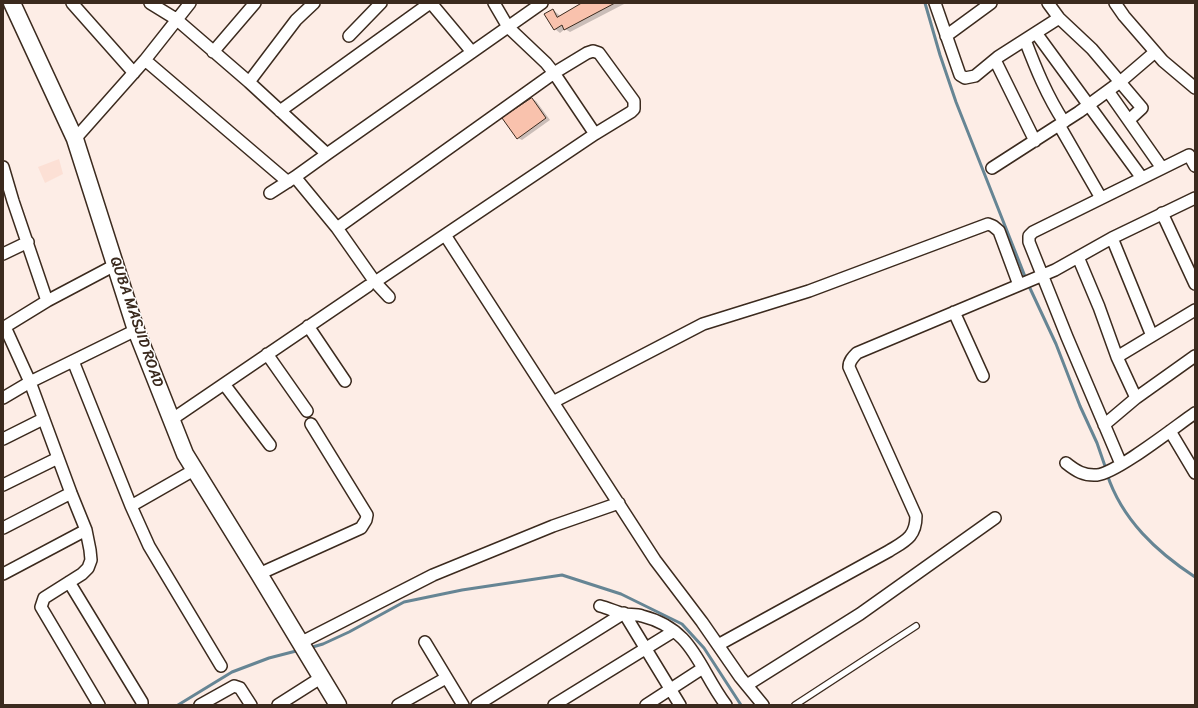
<!DOCTYPE html>
<style>
body{margin:0}
#map{position:relative;width:1198px;height:708px;overflow:hidden;background:#fdede6;font-family:Sriracha,sans-serif}
canvas{display:block}
.frame{position:absolute;inset:0;border:4px solid #3b2a1e;pointer-events:none}
</style>
<div id="map">
<canvas width="1198" height="708"></canvas>
<div class="frame"></div>
</div>
<script>
const ctx = document.querySelector('canvas').getContext('2d');
ctx.lineJoin = 'round';
function paint(path, color) { ctx.fillStyle = color; ctx.fill(path, 'evenodd'); }
function trace(path, color, width, dash) { ctx.strokeStyle = color; ctx.lineWidth = width; ctx.lineCap = dash ? 'butt' : 'round'; ctx.setLineDash(dash || []); ctx.stroke(path); }
function label(font, color, halo, rows, align = 'center') {
  ctx.font = font + ' Sriracha,sans-serif'; ctx.lineWidth = 3; ctx.setLineDash([]); ctx.textBaseline = 'middle'; ctx.strokeStyle = halo; ctx.fillStyle = color; for (const [text, x, y, turn = 0] of rows) {
    ctx.save(); ctx.translate(x, y); ctx.rotate((+turn || 0) * Math.PI / 180); ctx.textAlign = isNaN(turn) ? turn : align; if (halo) ctx.strokeText(text, 0, 0); ctx.fillText(text, 0, 0); ctx.restore();
  }
}
const built = new Path2D(`
 M59,159L63,174L45,183L38,167Z`);
const shadow = new Path2D(`
 M583,3H626L570,32L565,29L560,33L555,29L553,10L558,14L560,16Z
 M532,99L536,101L550,120L522,140L518,138Z`);
const stream = new Path2D(`
 M925,3L940,55L956,102L1026,279
 M1028,284L1056,344L1080,406L1097,443L1106,469
 M1107,474C1122,520 1157,552 1195,577
 M309,648L323,644L349,632L404,602L462,590L562,575L621,594L682,624L704,648L741,705
 M178,705L232,672L269,658L300,650`);
const building = new Path2D(`
 M582,3H615L564,30L562,25L554,30L544,14L553,9L557,17Z
 M532,98L546,118L517,139L502,118Z`);
const lane = new Path2D(`
 M795,705L916,626`);
const street = new Path2D(`
 M72,3L134,73
 M150,3L176,19L249,82L327,154
 M431,3L472,52
 M494,3L508,27L546,63L554,73L595,134
 M935,3L960,75L965,78L975,76L998,57L1059,18
 M1048,3L1059,18L1092,49L1142,108L1129,120
 M1115,3L1124,16L1163,61L1195,88
 M1036,33L1142,178
 M349,36L381,3
 M946,36L991,3
 M1025,40C1036,69 1047,96 1064,122
 M213,52L255,3
 M145,60L288,182
 M995,60L1035,141
 M249,82L296,20L314,3
 M1108,91L1162,168
 M280,111L430,3
 M1059,125L1101,198
 M75,139L145,60L190,3
 M3,167L13,201L47,301
 M992,168L1079,112L1120,82L1155,52
 M295,177L337,228L375,282L389,297
 M270,193L295,177L327,154L542,3
 M1162,213L1195,284
 M337,228L554,73L587,53L593,51L599,53L634,101V109L631,112L595,134L375,282
 M445,235L655,560L702,622L740,677L763,705
 M1112,238L1152,336
 M3,254L28,242
 M1078,257L1099,307L1117,357L1136,398
 M954,312L983,376
 M308,326L345,381
 M5,327L30,382L71,493L86,530L90,550L91,560L88,568L82,574L44,598L41,607L99,705
 M3,328L47,301L115,265
 M267,354L307,411
 M1117,357L1195,310
 M73,361L131,506L149,546L221,666
 M224,384L270,445
 M3,398L30,382L136,330
 M553,402L703,324L809,291L988,224L993,226L999,231L1019,285
 M171,420L368,286
 M1104,425L1136,398L1195,356
 M1170,431L1195,473
 M3,439L43,419
 M1066,463C1076,471 1084,476 1097,475C1117,473 1176,426 1195,413
 M1121,464L1067,337L1029,242V236L1033,232L1189,155L1195,166
 M3,485L58,458
 M131,506L194,470
 M3,528L71,493
 M3,574L86,530
 M259,574L361,528L366,520L367,515L311,424
 M69,582L142,702V705
 M600,606C608,608 616,612 624,614C630,615 636,614 642,616C694,629 698,668 726,705
 M425,642L463,705
 M300,643L433,575L553,526L619,503
 M718,645L889,551C905,541 916,537 916,516L849,367C849,361 853,357 857,353L1055,270L1112,238L1195,198
 M747,685L860,614L995,518
 M200,705L234,686L240,688L251,705
 M278,705L322,677
 M398,705L446,678
 M477,705L624,613L680,705
 M554,705L674,631
 M646,705L703,668`);
const secondary = new Path2D(`
 M12,3L75,139L136,330L185,454L259,574L338,705`);
const streetNames = [
 ["QUBA MASJID ROAD",136,322,71]
];
paint(built, '#fce0d5');
paint(shadow, '#0003');
trace(stream, '#668594', 3);
paint(building, '#f9c2ad');
trace(building, '#3b2a1e', 1);
trace(lane, '#3b2a1e', 8);
trace(street, '#3b2a1e', 14);
trace(secondary, '#3b2a1e', 19);
trace(lane, '#fff', 5.5);
trace(street, '#fff', 11);
trace(secondary, '#fff', 16);
label('15px', '#3b2a1e', '#fff', streetNames);
</script>
